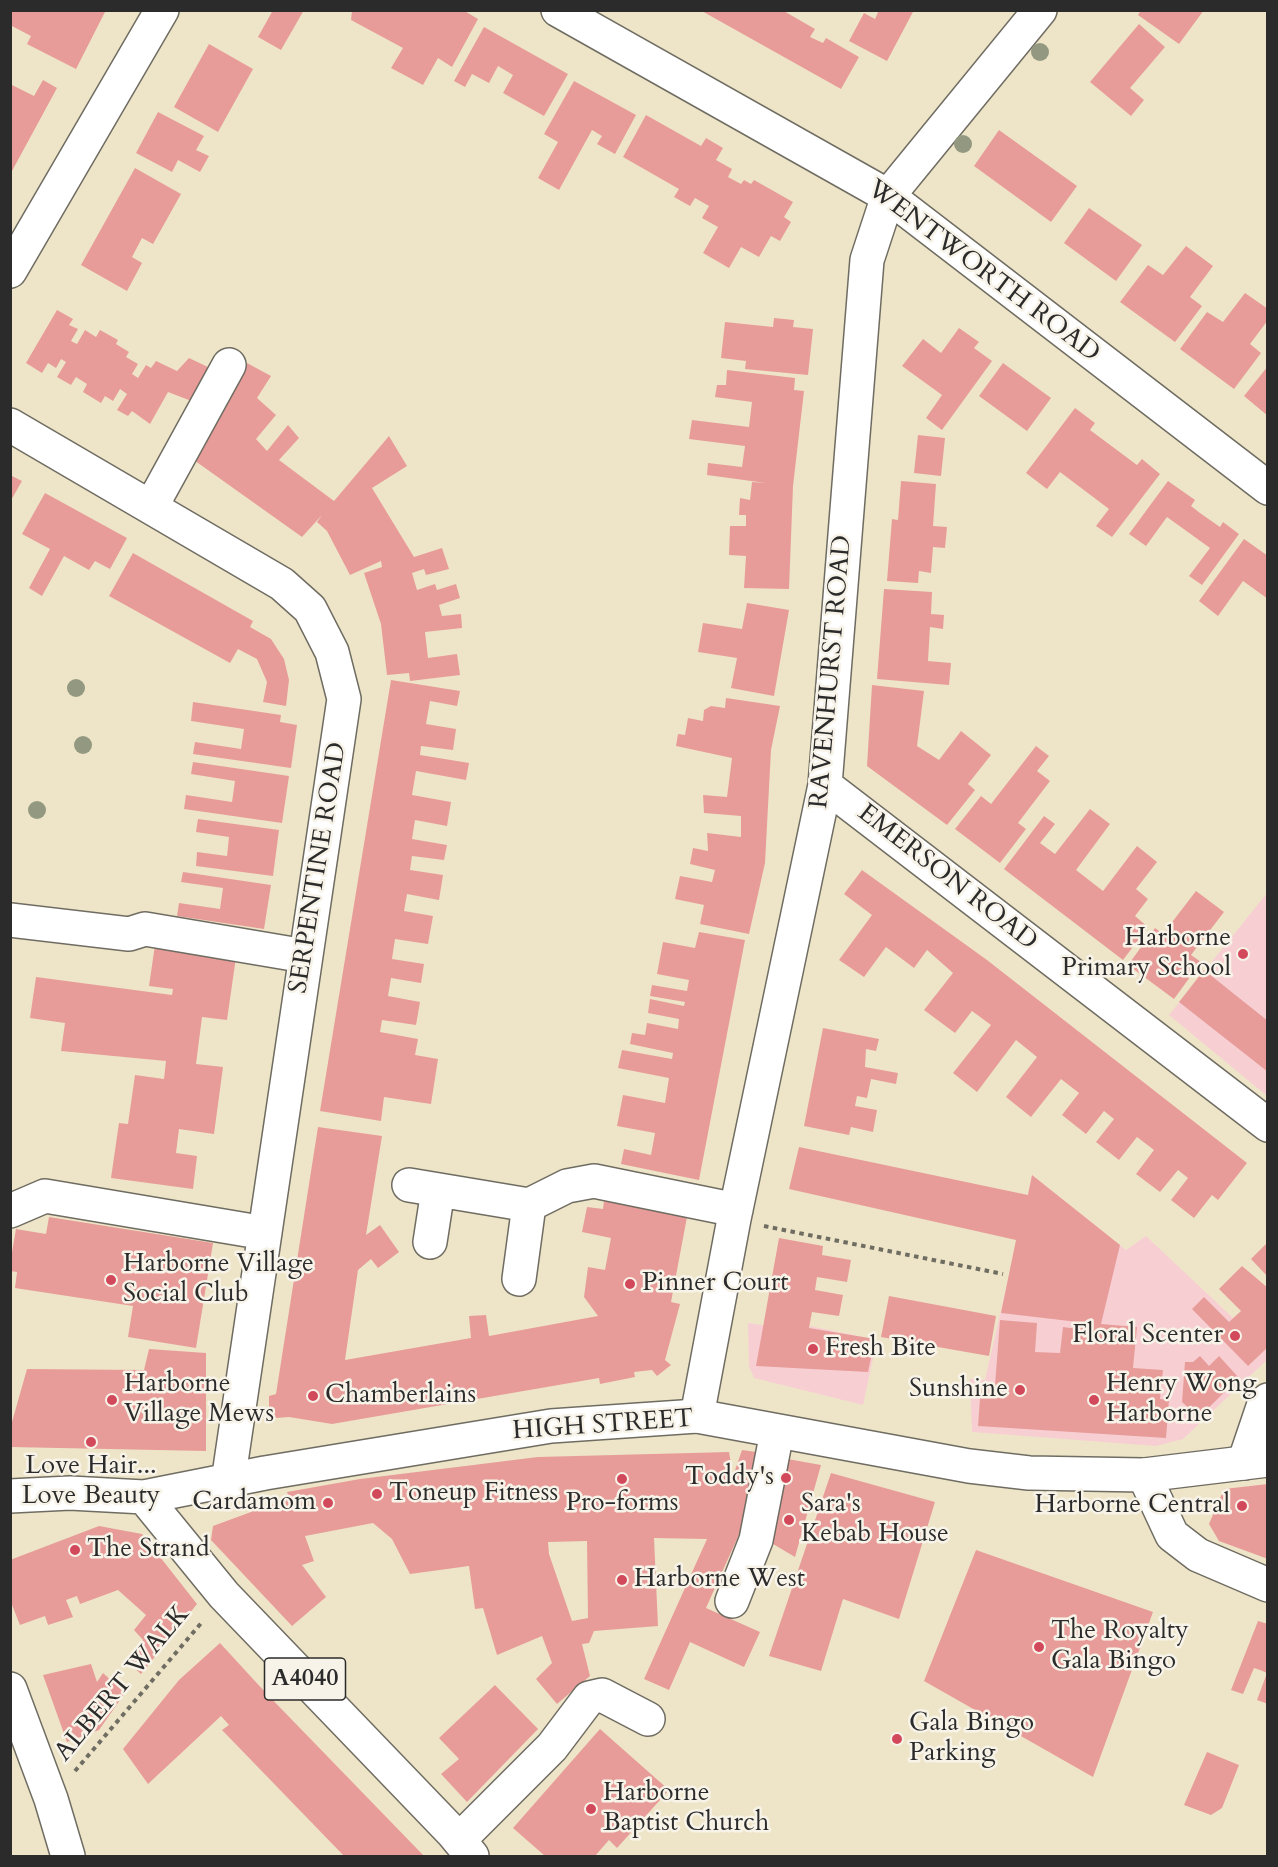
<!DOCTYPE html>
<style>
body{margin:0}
#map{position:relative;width:1278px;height:1867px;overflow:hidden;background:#eee5c8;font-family:Cardo,serif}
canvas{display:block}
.frame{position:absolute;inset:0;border:12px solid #2b2b2b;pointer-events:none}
</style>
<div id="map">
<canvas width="1278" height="1867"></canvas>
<div class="frame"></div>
</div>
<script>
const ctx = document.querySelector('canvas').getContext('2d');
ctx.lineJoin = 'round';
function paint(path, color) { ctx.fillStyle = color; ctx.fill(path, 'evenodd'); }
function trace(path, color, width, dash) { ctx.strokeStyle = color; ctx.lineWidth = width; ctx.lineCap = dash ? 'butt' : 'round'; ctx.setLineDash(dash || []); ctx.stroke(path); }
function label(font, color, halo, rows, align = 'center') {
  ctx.font = font + ' Cardo,serif'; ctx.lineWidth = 5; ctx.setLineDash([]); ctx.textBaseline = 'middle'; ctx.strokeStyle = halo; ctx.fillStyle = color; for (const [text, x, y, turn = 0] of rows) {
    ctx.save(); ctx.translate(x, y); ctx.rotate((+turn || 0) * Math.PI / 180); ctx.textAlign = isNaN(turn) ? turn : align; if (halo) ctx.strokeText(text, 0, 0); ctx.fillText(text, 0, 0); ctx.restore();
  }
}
const built = new Path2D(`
 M1267,893V1096L1169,1015Z
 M1032,1175L1126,1250L1146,1236L1267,1350V1360L1183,1439L1156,1446L972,1432L970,1379L985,1380Z
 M748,1323L808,1332L810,1326L877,1340L863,1405L754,1378L749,1366Z`);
const building = new Path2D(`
 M10,10H106L76,69L27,44L31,36L10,25Z
 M273,10H304L281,50L258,37Z
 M352,10H463L478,19L452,67L438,58L423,85L391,68L403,48L351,20Z
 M700,10H782L815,29L810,37L823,43L826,38L859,57L841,89Z
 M879,10H914L887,61L849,41L864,13L875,19Z
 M1141,10H1204L1179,44L1138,15Z
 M1139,24L1165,47L1130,88L1144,100L1131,116L1090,82Z
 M484,27L568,74L544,116L503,93L513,75L498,66L489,83L472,74L465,87L454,81Z
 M209,44L253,69L218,132L174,107Z
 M43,80L57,88L12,171L10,84L34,96Z
 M574,81L636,115L615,154L597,144L602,136L592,130L559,190L538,178L558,142L544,134Z
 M158,112L204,136L196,150L209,156L200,172L178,160L172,172L136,153Z
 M646,115L701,146L706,138L723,148L716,160L732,169L728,177L741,184L744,180L751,184L754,180L793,202L784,217L791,222L780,241L771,236L759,257L741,247L729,268L703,253L718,227L702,218L709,206L695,198L690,206L674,197L679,189L623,157Z
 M999,130L1077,186L1051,222L974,166Z
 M135,168L181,194L153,244L142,238L132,257L142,263L127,291L81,265Z
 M1089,208L1142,245L1116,281L1064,243Z
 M1186,246L1213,266L1190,297L1202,306L1175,342L1120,302L1148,265L1163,275Z
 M1245,293L1268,309V320L1250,344L1261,353L1234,389L1180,349L1207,312L1223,322Z
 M57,310L73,319L69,325L78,329L71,341L77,344L85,330L96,337L100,330L118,340L116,344L129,352L126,357L138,364L132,374L138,378L146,365L151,368L156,361L177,371L189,358L210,368L194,402L168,392L150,424L132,411L128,416L117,410L127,394L120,389L113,401L105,396L101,403L83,392L87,384L76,377L71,385L57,377L66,362L61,359L56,368L48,363L42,373L26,363Z
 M774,318L794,320L793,327L813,329L808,375L745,369L746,361L721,358L725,322L773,327Z
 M959,328L979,342L974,348L992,361L942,430L926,418L942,395L902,366L923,339L941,353Z
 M247,363L271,376L257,398L276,415L256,439L267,451L288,425L299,438L279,460L334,501L389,436L407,466L372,488L414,557L442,548L449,569L426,575L424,569L412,573L417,590L435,584L437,590L456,584L460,598L439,605L442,616L461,614L462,628L425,632L428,658L457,654L460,675L410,681L409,673L387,675L381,624L364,573L382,567L381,561L350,575L327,531L317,522L322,515L302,537L191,458Z
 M1003,363L1051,398L1027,431L979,396Z
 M1268,366V416L1244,396Z
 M727,370L795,378L794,390L804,391L793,486L789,589L744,588L746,556L729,555L730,526H746V515H739L740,498L750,500L752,482L766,483L707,475L708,463L742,467L745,446L689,439L692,420L749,427L752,402L715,397L717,385H726Z
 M1075,408L1095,423L1090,430L1137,465L1142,459L1160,474L1112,537L1096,526L1109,509L1060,472L1047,489L1026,473Z
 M918,435L945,438L941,476L914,473Z
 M10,475L22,481L10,502Z
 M901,481L936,484L933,526L947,527L945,548L933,547L931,573L919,571L918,583L887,581L892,519L898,520Z
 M1168,481L1195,500L1191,506L1200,513L1220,527L1223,522L1239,534L1202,585L1189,576L1210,548L1167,517L1146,546L1129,534Z
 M45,493L127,538L110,569L95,561L89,570L64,556L42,596L29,588L50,549L22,534Z
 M1244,539L1268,556V599L1243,581L1218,616L1199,601Z
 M133,553L253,621L250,627L271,639L284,659L289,680L286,706L263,702L267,682L257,659L238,649L230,663L109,596Z
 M884,589L932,592L931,614L944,615L943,629L930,627L928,661L951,663L949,685L877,679Z
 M747,603L789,610L774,696L731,688L737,658L698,652L703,623L742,629Z
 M391,680L460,691L457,706L430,701L426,724L456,729L453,750L421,746L420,755L469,763L466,780L416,771L412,795L451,802L447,826L415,820L412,839L447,845L444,860L412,856L410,870L443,875L439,900L407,894L404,911L433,916L428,944L395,939L392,959L424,964L421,983L391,978L388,996L420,1002L416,1025L382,1020L380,1032L418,1039L415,1055L438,1059L431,1104L384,1097L381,1121L320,1111Z
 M872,685L924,691L917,746L939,760L961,731L991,755L968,784L975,790L947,825L867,766Z
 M726,698L780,706L771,750L765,863L749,934L700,924L704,905L675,899L680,876L712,882L715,870L690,864L693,848L708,851L707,833L741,837V816L704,813L703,795L727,797L732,758L676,746L678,734L685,735L688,718L703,721L704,710L711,706L725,708Z
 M193,702L281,715L280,722L297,725L291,768L193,754L195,742L241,749L244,729L191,721Z
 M1036,746L1049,756L1037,771L1050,781L1018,823L1026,829L1000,863L955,829L981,796L991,804Z
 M193,762L289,776L282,823L184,809L186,795L232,802L235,781L191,774Z
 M1090,809L1110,824L1076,870L1103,891L1137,846L1157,862L1136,889L1148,899L1135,916L1148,927L1123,960L1004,869L1044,816L1055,824L1040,843L1055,854Z
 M198,819L279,830L273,876L196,866L197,852L227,856L229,837L196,832Z
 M862,870L987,960L1247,1163L1218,1200L1212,1195L1194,1218L1171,1200L1188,1178L1178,1170L1160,1192L1136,1174L1154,1150L1137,1137L1119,1160L1096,1142L1114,1119L1104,1111L1086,1134L1062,1115L1079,1093L1061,1079L1031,1117L1006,1097L1037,1057L1016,1040L977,1092L953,1073L991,1025L972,1011L955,1033L924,1010L953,973L927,950L914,968L886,947L864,977L839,960L872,915L844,894Z
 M183,872L271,885L264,929L177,916L179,903L220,909L223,888L181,882Z
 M1196,891L1224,912L1191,955L1201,962L1174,999L1128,965L1155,928L1163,934Z
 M699,932L745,940L699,1180L621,1164L624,1149L651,1155L655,1133L617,1126L623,1095L665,1103L669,1078L618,1068L622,1050L672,1059L673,1053L630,1044L632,1033L645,1035L647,1023L678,1029L679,1019L648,1013L650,999L684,1006L685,1002L650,996L652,985L687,991L689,980L657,974L663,942L695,948Z
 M156,938L236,957L227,1020L202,1017L196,1064L223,1067L214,1134L179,1129L176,1153L197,1156L193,1189L111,1178L119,1123L128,1124L135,1075L164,1079L166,1061L61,1051L65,1023L30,1018L36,977L172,995L173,989L149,986Z
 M1204,970L1268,1021V1072L1179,1002Z
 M823,1028L879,1039L876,1051L866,1049L865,1067L898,1073L896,1084L871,1079L867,1098L857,1096L855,1106L877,1110L873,1132L851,1127L849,1135L804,1126Z
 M318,1127L382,1136L366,1235L380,1225L399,1252L378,1268L371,1259L358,1270L345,1360L471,1338L469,1316L486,1315L489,1336L598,1316L584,1297L588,1267L605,1270L611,1238L582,1232L587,1207L603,1209L604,1201L687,1217L671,1302L680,1304L665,1360L671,1365L657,1376L652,1370L634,1372L635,1377L600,1384L599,1378L332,1424L289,1417L276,1418L269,1410V1396L276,1394Z
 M799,1147L1028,1195L1032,1175L1120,1245L1101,1324L1137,1327L1133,1368L1163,1370L1160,1399L1169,1400L1166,1438L978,1426L981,1384L995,1385L1000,1320L1037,1323L1035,1352L1060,1353L1063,1327L1078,1329V1322L1001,1313L1016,1240L789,1189Z
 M49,1217L213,1243L196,1348L128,1337L133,1306L15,1288L17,1272L10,1271V1264L16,1229L46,1234Z
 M779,1238L823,1246L822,1255L851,1260L847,1282L817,1277L815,1290L843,1295L839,1316L812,1312L809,1328L875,1339L868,1372L756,1366Z
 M1268,1242V1277L1251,1259Z
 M1242,1266L1268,1288V1347L1248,1366L1192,1309L1204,1297L1229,1322L1241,1311L1219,1289Z
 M889,1296L996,1316L989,1356L881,1337Z
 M149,1349L206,1353V1451L10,1447V1429L27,1369L144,1370Z
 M1200,1356L1209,1366L1219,1356L1239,1378L1199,1417L1182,1402L1185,1362H1193Z
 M742,1450L764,1453L754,1501L706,1608L760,1632L744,1667L690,1642L669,1690L644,1679L707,1539L654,1538L658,1626L594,1631L589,1643L582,1644L590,1676L557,1704L536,1679L552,1663L542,1636L497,1655L483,1608L475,1609L469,1566L410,1574L392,1539L373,1523L305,1536L314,1561L302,1565L326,1597L292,1626L211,1540L213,1526L289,1498L287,1492L360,1479L538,1457L729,1452L733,1476ZM587,1541L588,1618L572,1621L549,1554L548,1542Z
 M782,1458L821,1465L795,1557L768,1541Z
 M831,1473L935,1502L899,1619L843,1599L821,1671L769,1656Z
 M1268,1484V1559L1219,1541L1209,1524L1224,1489Z
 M99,1526L142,1534L197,1604L141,1674L126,1661L143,1640L134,1630L146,1615L118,1590L80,1604L77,1596L66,1600L73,1617L48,1625L45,1616L20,1625L10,1600V1560Z
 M976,1550L1153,1612L1093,1777L924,1681Z
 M1258,1621L1268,1624V1704L1257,1700L1267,1673L1260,1670L1254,1668L1243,1694L1231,1690Z
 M220,1643L265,1692L424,1856H344L222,1730L229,1725L221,1716L148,1784L123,1749L179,1680Z
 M91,1664L97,1682L103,1673L125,1693L99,1730L67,1742L43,1675Z
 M495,1685L538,1729L467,1802L441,1774L459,1759L439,1738Z
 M600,1729L669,1790L617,1848L609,1840L595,1856H545L513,1828Z
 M1207,1752L1239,1765L1222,1808L1211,1815L1184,1805Z`);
const path = new Path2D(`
 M764,1226L1003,1274
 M75,1771L203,1621`);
const minor = new Path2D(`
 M558,10L888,196L1268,488
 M10,271L162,10
 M10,425L282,584L310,609L332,652L344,699L228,1482
 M151,507L229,365
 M825,785L1268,1125
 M10,920L129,934L145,929L305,956
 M409,1185L529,1205
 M10,1211L45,1196L265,1233
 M430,1242L438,1190
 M519,1279L529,1205L567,1186L594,1181L736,1210
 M697,1416L734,1219L825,785L867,260L888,196L1040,10
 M1244,1463L1264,1404L1268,1400
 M1144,1475L1172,1535L1198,1555L1268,1585
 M732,1601L756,1540L777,1432
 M10,1689L51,1799L68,1856
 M459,1840L552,1747L589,1698L602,1695L648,1719`);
const major = new Path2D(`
 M10,1496L70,1493L144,1497L265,1473L551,1426L697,1416L969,1466L1029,1473L1144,1475L1268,1460
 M144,1497L224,1595L452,1832L472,1856`);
const trees = [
 [1040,52],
 [963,144],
 [76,688],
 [83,745],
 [37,810]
];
const markers = [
 [1243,954,6,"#d1495b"],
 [111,1280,6,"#d1495b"],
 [630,1284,6,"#d1495b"],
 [1235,1336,6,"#d1495b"],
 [813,1349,6,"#d1495b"],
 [1020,1390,6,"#d1495b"],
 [313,1396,6,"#d1495b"],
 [112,1400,6,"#d1495b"],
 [1094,1400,6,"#d1495b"],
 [91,1442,6,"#d1495b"],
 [786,1478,6,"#d1495b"],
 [622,1479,6,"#d1495b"],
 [377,1494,6,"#d1495b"],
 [328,1503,6,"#d1495b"],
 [1242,1506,6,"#d1495b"],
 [789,1520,6,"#d1495b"],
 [75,1550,6,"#d1495b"],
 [622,1580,6,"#d1495b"],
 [1039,1647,6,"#d1495b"],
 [897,1739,6,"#d1495b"],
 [591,1809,6,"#d1495b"]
];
const shields = [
 [305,1679,81]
];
const shieldNames = [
 ["A4040",305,1679]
];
const streetNames = [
 ["WENTWORTH ROAD",983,272,37],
 ["RAVENHURST ROAD",832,672,-85],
 ["SERPENTINE ROAD",319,868,-81],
 ["EMERSON ROAD",947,878,38],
 ["HIGH STREET",603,1426,-4],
 ["ALBERT WALK",123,1684,-50]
];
const poiNames = [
 ["Harborne",1231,939,"right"],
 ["Primary School",1231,969,"right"],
 ["Harborne Village",123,1265],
 ["Social Club",123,1295],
 ["Pinner Court",642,1284],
 ["Floral Scenter",1223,1336,"right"],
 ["Fresh Bite",825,1349],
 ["Harborne",124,1385],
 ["Village Mews",124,1415],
 ["Henry Wong",1106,1385],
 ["Harborne",1106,1415],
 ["Sunshine",1008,1390,"right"],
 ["Chamberlains",325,1396],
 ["Love Hair...",91,1467,"center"],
 ["Love Beauty",91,1497,"center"],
 ["Toddy's",774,1478,"right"],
 ["Toneup Fitness",389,1494],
 ["Cardamom",316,1503,"right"],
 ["Pro-forms",622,1504,"center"],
 ["Sara's",801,1505],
 ["Kebab House",801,1535],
 ["Harborne Central",1230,1506,"right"],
 ["The Strand",87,1550],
 ["Harborne West",634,1580],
 ["The Royalty",1051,1632],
 ["Gala Bingo",1051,1662],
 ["Gala Bingo",909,1724],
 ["Parking",909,1754],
 ["Harborne",603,1794],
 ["Baptist Church",603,1824]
];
paint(built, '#f7cfd3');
paint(building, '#e89c99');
trace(minor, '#6f6c62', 36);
trace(major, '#6f6c62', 36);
trace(path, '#6f6c62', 4, [4.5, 4.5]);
trace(minor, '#fff', 33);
trace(major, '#fff', 33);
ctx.fillStyle = '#939980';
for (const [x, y] of trees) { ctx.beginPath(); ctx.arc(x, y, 9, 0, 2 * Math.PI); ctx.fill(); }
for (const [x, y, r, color] of markers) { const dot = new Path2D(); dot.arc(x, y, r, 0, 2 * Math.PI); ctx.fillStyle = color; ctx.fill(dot); trace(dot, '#f7f3e8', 2); }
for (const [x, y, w] of shields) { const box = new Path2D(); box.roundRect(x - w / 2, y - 21, w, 42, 4.5); ctx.fillStyle = '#f7f3e8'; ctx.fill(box); trace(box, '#2b2b2b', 1.5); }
label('bold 24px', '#2b2b2b', null, shieldNames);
label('26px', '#2b2b2b', '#f7f3e8', streetNames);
label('26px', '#2b2b2b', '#f7f3e8', poiNames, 'left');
</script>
